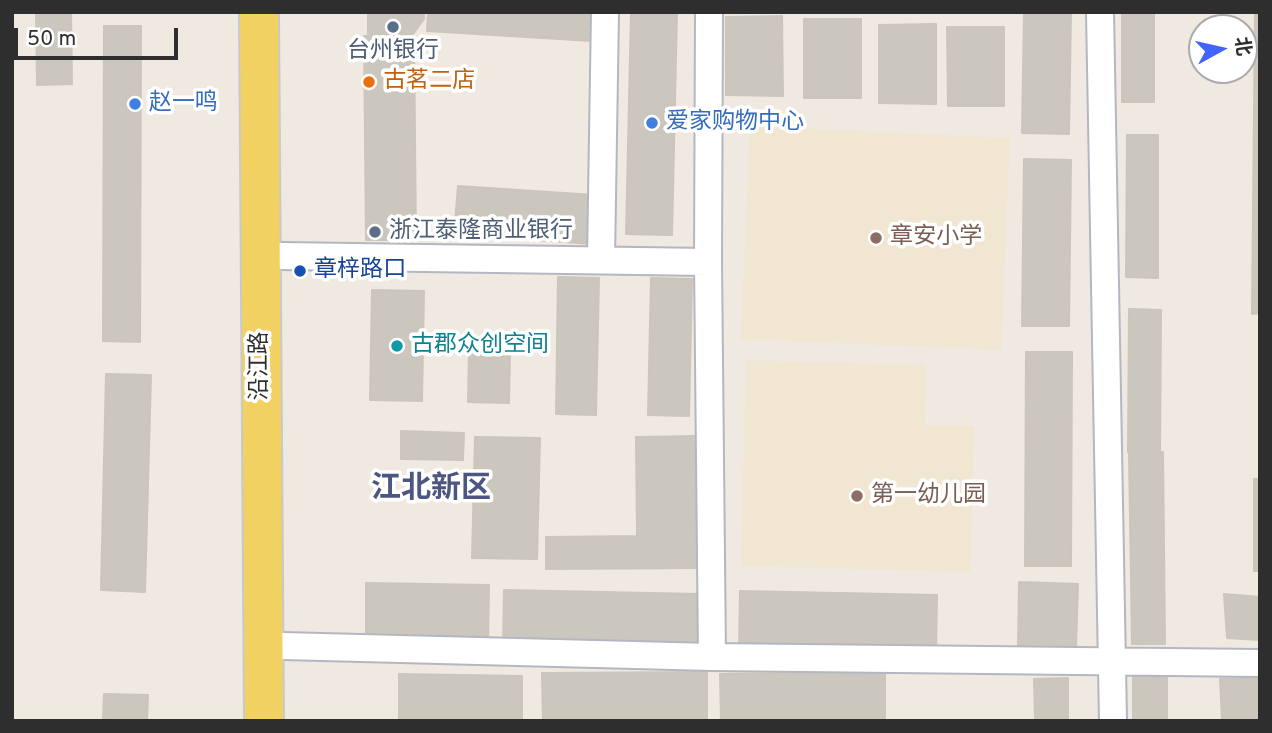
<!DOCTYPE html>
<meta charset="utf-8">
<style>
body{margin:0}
#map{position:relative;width:1272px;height:733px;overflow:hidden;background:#efe9e1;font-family:Overpass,"Noto Sans SC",sans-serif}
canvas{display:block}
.frame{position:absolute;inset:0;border:14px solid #2e2e2e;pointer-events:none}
.north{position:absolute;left:1188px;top:14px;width:70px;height:70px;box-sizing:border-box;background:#fff;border:2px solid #ababab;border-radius:50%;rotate:82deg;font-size:19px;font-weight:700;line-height:28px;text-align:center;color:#2e2e2e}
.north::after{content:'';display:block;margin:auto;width:24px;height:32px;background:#4264fb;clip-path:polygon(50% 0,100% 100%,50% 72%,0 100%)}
.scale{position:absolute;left:14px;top:28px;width:164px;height:32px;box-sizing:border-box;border:4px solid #2e2e2e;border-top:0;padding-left:9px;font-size:21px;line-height:24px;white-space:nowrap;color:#2e2e2e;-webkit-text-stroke:5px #fff;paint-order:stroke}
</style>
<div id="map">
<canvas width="1272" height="733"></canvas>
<div class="frame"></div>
<div class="north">北</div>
<div class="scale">50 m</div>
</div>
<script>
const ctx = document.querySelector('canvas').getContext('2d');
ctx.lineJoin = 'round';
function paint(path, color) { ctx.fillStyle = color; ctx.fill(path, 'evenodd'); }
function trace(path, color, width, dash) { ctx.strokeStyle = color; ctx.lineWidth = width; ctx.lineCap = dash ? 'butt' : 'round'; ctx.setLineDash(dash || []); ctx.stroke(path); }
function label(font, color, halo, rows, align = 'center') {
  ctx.font = font + ' Overpass,"Noto Sans SC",sans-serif'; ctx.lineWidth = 7; ctx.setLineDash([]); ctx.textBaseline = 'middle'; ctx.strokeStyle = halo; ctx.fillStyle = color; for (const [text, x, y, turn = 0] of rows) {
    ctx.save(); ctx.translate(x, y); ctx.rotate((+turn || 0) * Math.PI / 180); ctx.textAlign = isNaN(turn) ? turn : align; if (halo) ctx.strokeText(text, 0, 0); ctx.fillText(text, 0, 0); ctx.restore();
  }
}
const education = new Path2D(`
 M750,126L1010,138L1001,350L741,339Z
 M746,360L926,365L925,425L974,426L970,572L741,566Z`);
const building = new Path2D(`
 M36,12H71L72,84L37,85Z
 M368,12H424V19L413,34H368Z
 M428,12H594L592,41L427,31Z
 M631,12H677L672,235L626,234Z
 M1024,12H1071L1069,134L1022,133Z
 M1122,12H1154V102H1122Z
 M1255,12H1260V313L1252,314Z
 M782,16L783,96L726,95V17Z
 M804,19H861V98H804Z
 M936,24V104L879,103V25Z
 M104,26H141L140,342L103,341Z
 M947,27H1004V106H948Z
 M364,36H414L416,240H366Z
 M1127,135H1158V278L1126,277Z
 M1024,159L1071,160L1069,326H1022Z
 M458,186L595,195L592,244L454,234Z
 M558,277L599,278L596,415L556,414Z
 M651,278L692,279L689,416L648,415Z
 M372,290L424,291L422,401L370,400Z
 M1129,309L1161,310L1160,452H1128Z
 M469,351L510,352L509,403L468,402Z
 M1026,352H1072L1071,566H1025Z
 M106,374L151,375L145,592L101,590Z
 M401,431L464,433L463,460L401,459Z
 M696,436L698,568L546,569V537L637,536L636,437Z
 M475,437L540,438L537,559L472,558Z
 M1163,452L1165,644H1132L1129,453Z
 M1254,479H1260V571H1254Z
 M1019,582L1078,584L1076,650L1018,648Z
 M366,583L489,585L488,643L366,642Z
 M504,590L700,594V653L503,649Z
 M740,591L937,595L936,654L739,650Z
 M1224,594L1260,597V640L1227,638Z
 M1167,668V721H1133V669Z
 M707,672V721H543L542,673Z
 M885,672V721H721L720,674Z
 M399,674L522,676V721H399Z
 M1260,677V721H1222L1220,679Z
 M1068,678V721H1035L1034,679Z
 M104,694L148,695L147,721H103Z`);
const minor = new Path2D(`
 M709,12L708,262L712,657
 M1100,12L1113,721
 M282,256L708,262
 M601,260L605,12
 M283,646L712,657L1260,663`);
const primary = new Path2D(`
 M259,12L264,721`);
const markers = [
 [393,27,7,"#5c6f8a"],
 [369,82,7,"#e8710a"],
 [135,104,7,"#3f7fe0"],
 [652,123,7,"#3f7fe0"],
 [375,232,7,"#5c6f8a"],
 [876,238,7,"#8d6e63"],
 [300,271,7,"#1a4fb4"],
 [397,346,7,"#0f9aa8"],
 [857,496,7,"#8d6e63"]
];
const serviceNames = [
 ["台州银行",393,52],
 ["浙江泰隆商业银行",389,232,"left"]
];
const foodNames = [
 ["古茗二店",383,82]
];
const shopNames = [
 ["赵一鸣",149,104],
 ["爱家购物中心",666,123]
];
const educationNames = [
 ["章安小学",890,238],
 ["第一幼儿园",871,496]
];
const transitNames = [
 ["章梓路口",314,271]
];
const cultureNames = [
 ["古郡众创空间",411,346]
];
const streetNames = [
 ["沿江路",261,366,-90]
];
const districtNames = [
 ["江北新区",431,491]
];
paint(education, '#f0e6d1');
paint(building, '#cbc7bf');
trace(building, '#cbc5ba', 2);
trace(minor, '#b4b7c1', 30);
trace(primary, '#c9c9c9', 42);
trace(minor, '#fff', 26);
trace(primary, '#f2d163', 38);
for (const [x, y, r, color] of markers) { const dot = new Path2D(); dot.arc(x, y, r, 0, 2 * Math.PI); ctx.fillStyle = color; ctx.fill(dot); trace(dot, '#fff', 2.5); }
label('23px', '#4e5e75', '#fff', serviceNames);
label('23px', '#c56008', '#fff', foodNames, 'left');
label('23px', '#366cbe', '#fff', shopNames, 'left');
label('23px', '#785e54', '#fff', educationNames, 'left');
label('23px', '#164399', '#fff', transitNames, 'left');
label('23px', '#0d838f', '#fff', cultureNames, 'left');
label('23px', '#2e2e2e', '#fff', streetNames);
label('bold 30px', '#4d5680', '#fff', districtNames);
</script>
